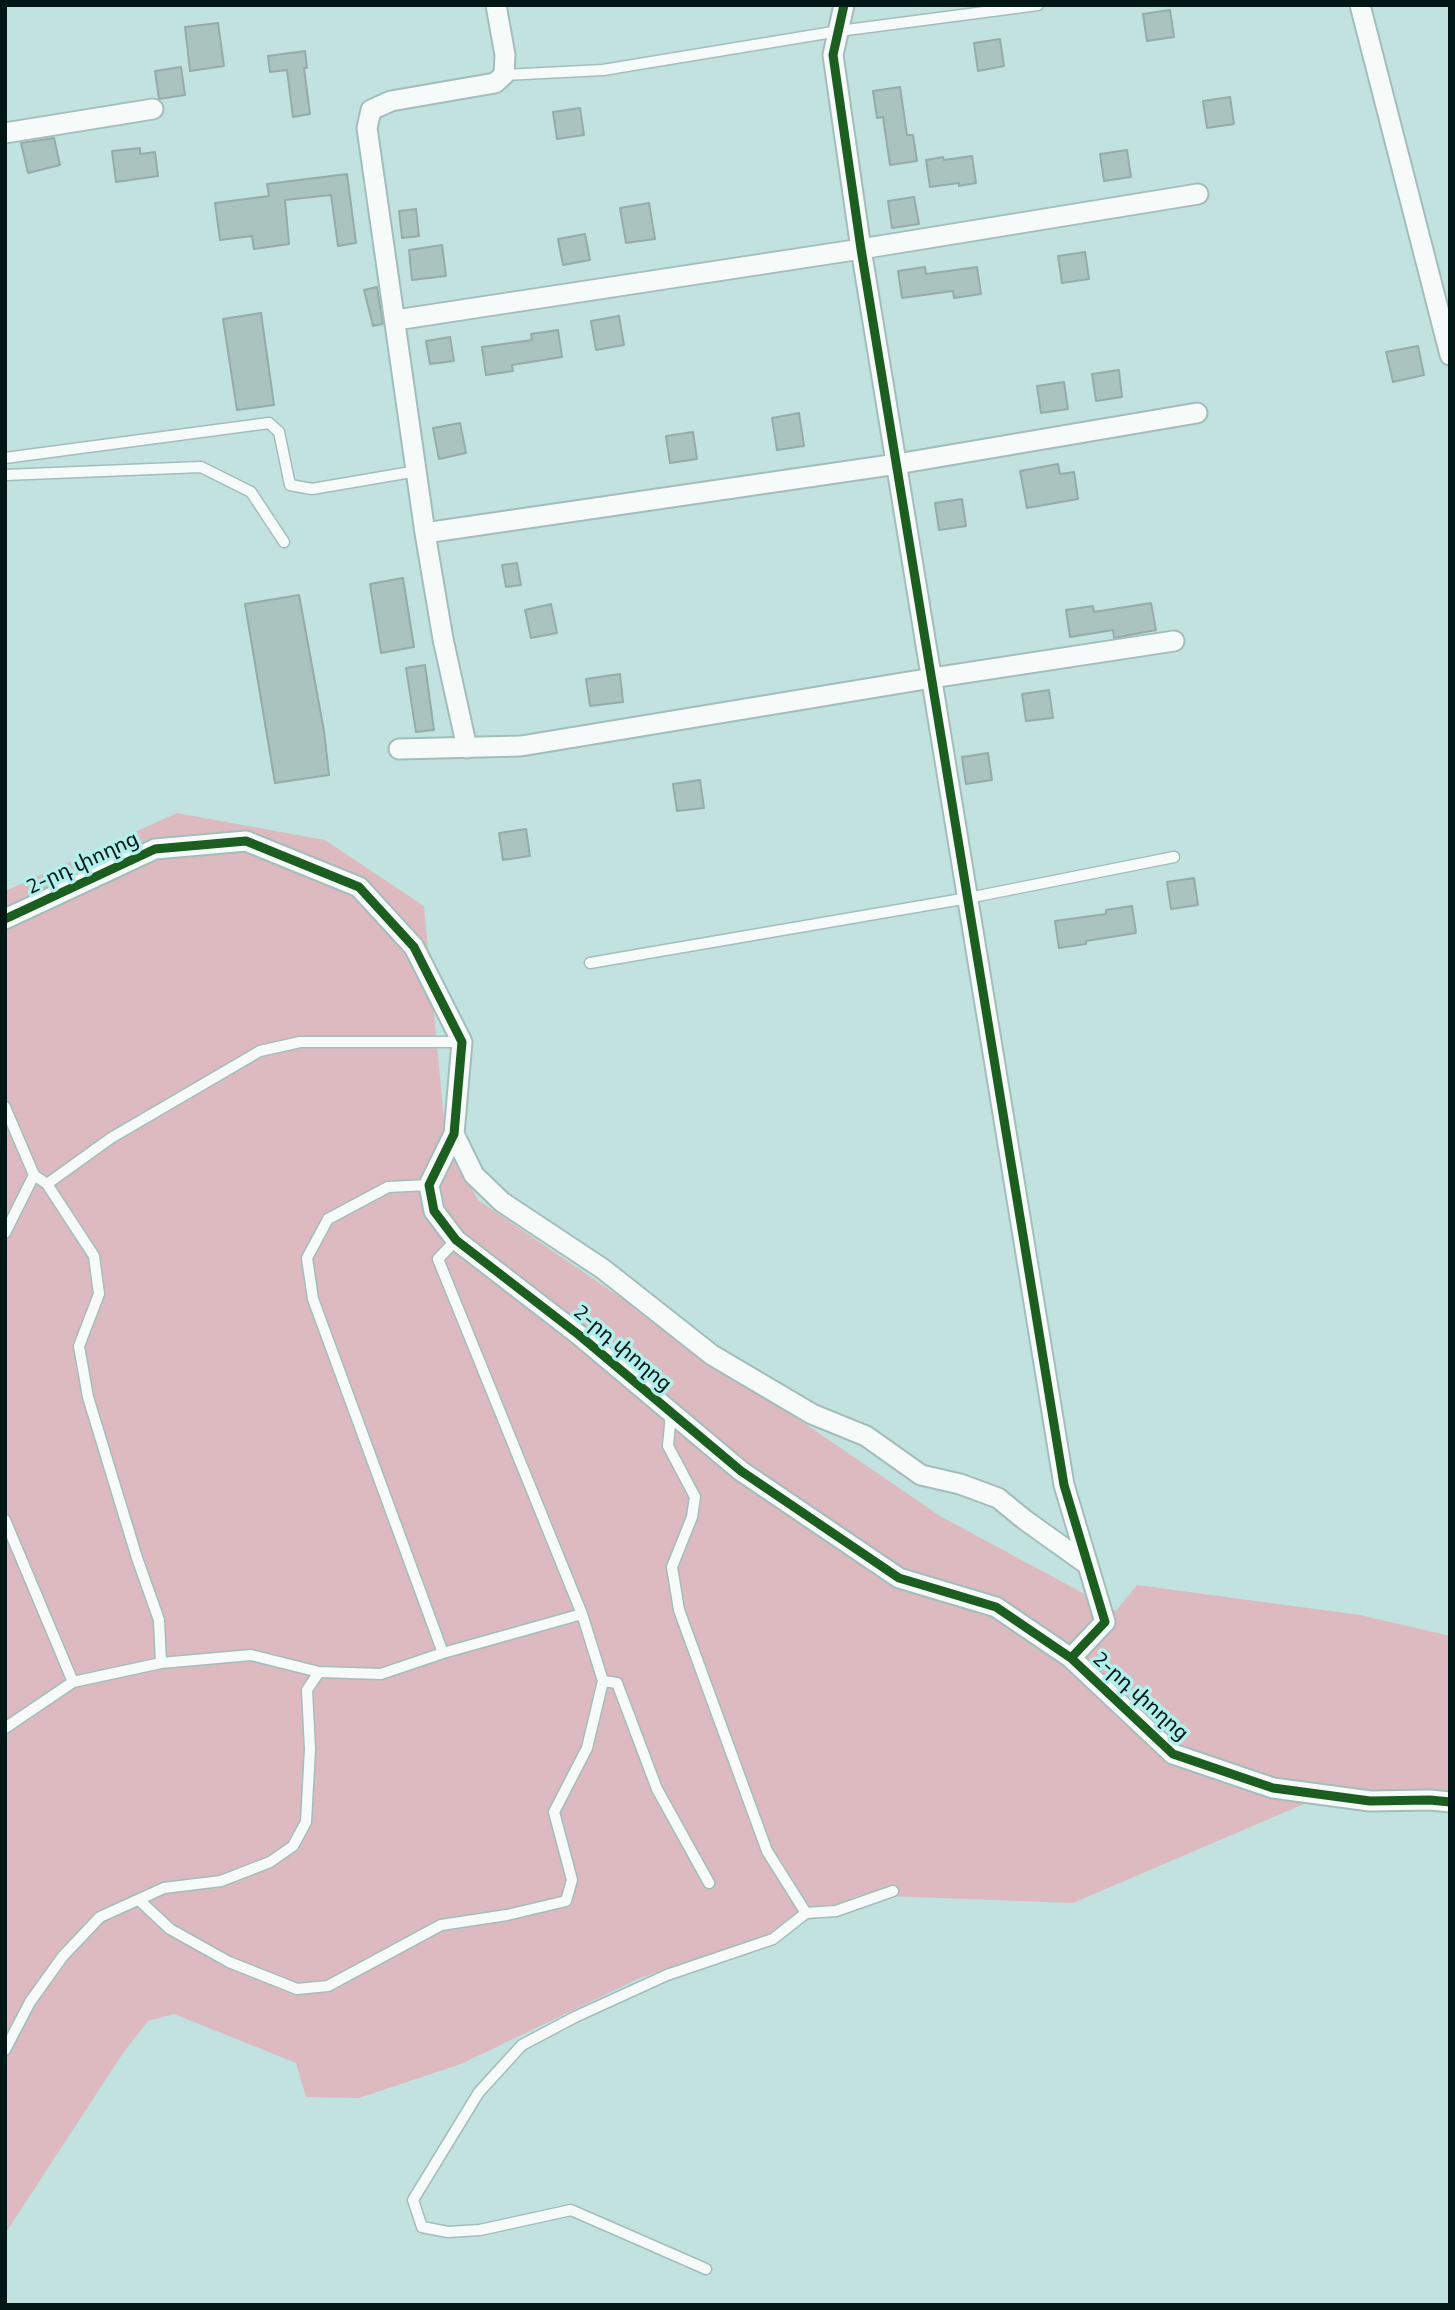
<!DOCTYPE html>
<meta charset="utf-8">
<style>
body{margin:0}
#map{position:relative;width:1455px;height:2310px;overflow:hidden;background:#c1e2df;font-family:"Titillium Web",sans-serif}
canvas{display:block}
.frame{position:absolute;inset:0;border:7px solid #011716;pointer-events:none}
</style>
<div id="map">
<canvas width="1455" height="2310"></canvas>
<div class="frame"></div>
</div>
<script>
const ctx = document.querySelector('canvas').getContext('2d');
ctx.lineJoin = 'round';
function paint(path, color) { ctx.fillStyle = color; ctx.fill(path, 'evenodd'); }
function trace(path, color, width, dash) { ctx.strokeStyle = color; ctx.lineWidth = width; ctx.lineCap = dash ? 'butt' : 'round'; ctx.setLineDash(dash || []); ctx.stroke(path); }
function label(font, color, halo, rows, align = 'center') {
  ctx.font = font + ' "Titillium Web","Noto Sans Armenian",sans-serif'; ctx.lineWidth = 7; ctx.setLineDash([]); ctx.textBaseline = 'middle'; ctx.strokeStyle = halo; ctx.fillStyle = color; for (const [text, x, y, turn = 0] of rows) {
    ctx.save(); ctx.translate(x, y); ctx.rotate((+turn || 0) * Math.PI / 180); ctx.textAlign = isNaN(turn) ? turn : align; if (halo) ctx.strokeText(text, 0, 0); ctx.fillText(text, 0, 0); ctx.restore();
  }
}
const green = new Path2D(`
 M177,813L325,840L424,906L446,1142L478,1200L940,1516L1116,1611L1137,1585L1360,1615L1450,1636V1796L1325,1795L1073,1903L859,1895L794,1927L640,1978L461,2064L359,2098L306,2097L296,2063L174,2014L148,2021L123,2053L5,2234V891Z`);
const building = new Path2D(`
 M1170,10L1174,37L1147,41L1143,14Z
 M218,23L224,66L190,71L185,27Z
 M1000,39L1004,66L978,71L974,43Z
 M305,51L307,68H304L310,114L293,117L287,70L270,72L268,56Z
 M181,67L185,95L159,99L155,71Z
 M900,87L907,135H913L917,161L890,165L883,117L877,118L873,91Z
 M1230,97L1234,124L1207,128L1203,101Z
 M580,108L584,135L557,139L553,112Z
 M54,138L60,165L28,173L21,143Z
 M140,148V154L155,152L158,176L116,182L112,151Z
 M1127,150L1131,177L1104,181L1100,154Z
 M972,156L976,183L959,186V183L930,187L926,160L943,157L944,160Z
 M347,174L356,243L338,246L331,195L285,200L289,244L254,249L252,236L220,240L215,203L269,196L267,184Z
 M914,197L919,224L892,228L888,201Z
 M649,203L655,239L626,243L620,208Z
 M416,209L419,236L402,238L399,211Z
 M585,234L590,260L563,265L558,239Z
 M442,245L446,276L412,280L409,250Z
 M1085,252L1089,279L1062,283L1058,256Z
 M925,267L926,274L977,267L981,294L954,298L953,291L902,298L898,271Z
 M377,287L383,324L373,326L364,290Z
 M261,313L274,405L237,410L223,319Z
 M619,316L624,345L596,350L591,321Z
 M558,330L562,357L512,365L513,371L486,375L482,347L532,340L531,334Z
 M450,337L454,361L430,364L426,341Z
 M1418,346L1424,375L1393,382L1386,352Z
 M1119,370L1122,397L1096,401L1092,374Z
 M1064,382L1068,409L1041,413L1037,386Z
 M799,413L804,446L777,450L772,418Z
 M460,423L466,453L439,459L433,428Z
 M693,432L697,459L670,463L666,436Z
 M1058,464L1060,474L1074,472L1078,499L1027,508L1020,471Z
 M962,499L966,526L939,530L935,503Z
 M517,563L521,585L506,587L502,565Z
 M403,578L414,647L381,653L370,584Z
 M299,595L324,731L329,775L275,783L245,604Z
 M1151,603L1156,630L1114,638L1113,630L1070,637L1066,610L1093,606L1094,612Z
 M551,604L557,633L531,638L525,610Z
 M425,665L434,730L416,732L406,668Z
 M620,674L623,702L590,706L586,679Z
 M1049,690L1053,718L1026,721L1022,694Z
 M988,753L992,780L966,784L962,757Z
 M700,780L704,808L677,811L673,784Z
 M526,829L530,856L503,860L499,833Z
 M1194,878L1198,905L1171,909L1167,882Z
 M1132,906L1136,933L1086,941V944L1059,948L1055,921L1106,914V910Z`);
const lane = new Path2D(`
 M504,75L603,70L839,31L1038,5
 M5,458L269,423L279,432L290,485L312,489L417,471
 M5,475L201,467L251,492L284,542
 M590,963L968,898L1174,857
 M5,1107L34,1175L5,1233
 M34,1175L47,1184L94,1256L99,1294L79,1346L88,1397L137,1558L159,1620L161,1663
 M47,1184L111,1138L260,1051L300,1042H462
 M429,1185L388,1187L328,1219L307,1258L313,1299L443,1653
 M671,1414L668,1446L695,1497L692,1517L672,1567L679,1610L767,1851L806,1913
 M5,1520L73,1682
 M603,1681L617,1683L657,1789L709,1883
 M5,1728L73,1682L161,1663L251,1655L319,1672L381,1674L443,1653L582,1614L438,1259L456,1240
 M139,1900L170,1929L229,1962L297,1989L328,1986L441,1925L507,1915L566,1901L572,1880L554,1812L587,1748L603,1681L582,1614
 M5,2050L30,2002L63,1956L100,1917L164,1888L221,1881L270,1862L293,1846L306,1822L310,1749L307,1690L319,1672
 M706,2269L571,2210L480,2230L448,2232L422,2227L413,2200L479,2092L522,2045L575,2017L667,1975L773,1939L806,1913L836,1911L893,1891`);
const street = new Path2D(`
 M844,5L833,55L861,249L1064,1485L1105,1622L1071,1658
 M1360,5L1450,355
 M5,133L153,109
 M396,320L861,249L1198,194
 M425,533L897,464L1197,413
 M467,748L443,639L425,533L367,128L371,110L391,101L495,83L504,75L505,55L496,5
 M399,749L521,746L932,678L1174,641
 M5,919L155,849L246,841L359,887L414,947L462,1042L454,1134L429,1185L434,1211L456,1240L579,1335L741,1471L899,1578L996,1607L1071,1658L1173,1754L1273,1788L1370,1801L1430,1800L1450,1802
 M454,1134L474,1175L502,1202L603,1269L712,1355L812,1414L866,1436L921,1475L960,1484L998,1498L1025,1520L1088,1565`);
const cycleway = new Path2D(`
 M844,5L833,55L861,249L1064,1485L1105,1622L1071,1658
 M5,919L155,849L246,841L359,887L414,947L462,1042L454,1134L429,1185L434,1211L456,1240L579,1335L741,1471L899,1578L996,1607L1071,1658L1173,1754L1273,1788L1370,1801L1430,1800L1450,1802`);
const streetNames = [
 ["2-րդ փողոց",83,864,-25],
 ["2-րդ փողոց",622,1349,40],
 ["2-րդ փողոց",1140,1697,42]
];
paint(green, '#dcbac0');
paint(building, '#aac3be');
trace(building, '#94ada8', 2);
trace(lane, '#a4bdbb', 13);
trace(street, '#a4bdbb', 23);
trace(lane, '#f6fbfa', 10);
trace(street, '#f6fbfa', 19);
trace(cycleway, '#1b5e20', 9);
label('21px', '#011716', '#b3f0eb', streetNames);
</script>
